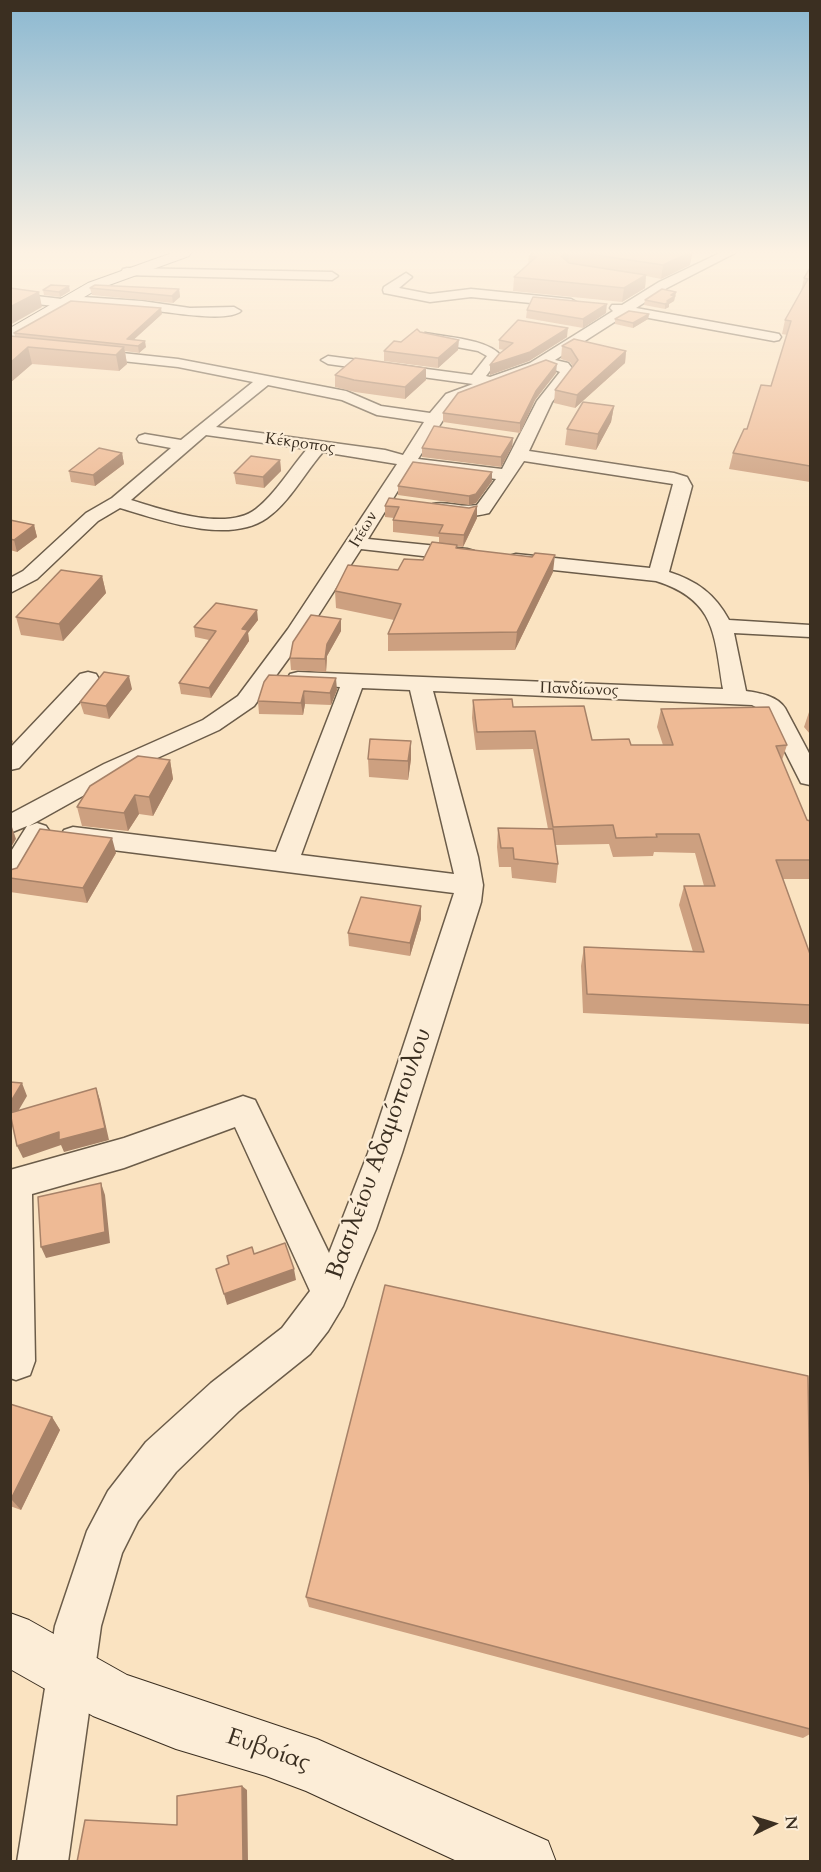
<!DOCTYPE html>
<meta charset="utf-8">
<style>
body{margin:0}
#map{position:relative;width:821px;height:1872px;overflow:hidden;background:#fae3c1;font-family:Cardo,serif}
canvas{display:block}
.frame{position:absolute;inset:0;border:12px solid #3b2f21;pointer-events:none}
.north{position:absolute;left:743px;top:1794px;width:60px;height:60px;-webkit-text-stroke:4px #fcedd7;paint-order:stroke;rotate:86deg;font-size:16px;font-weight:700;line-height:24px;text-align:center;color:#3b2f21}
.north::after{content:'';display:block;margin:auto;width:21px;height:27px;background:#3b2f21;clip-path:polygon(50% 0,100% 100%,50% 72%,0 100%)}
</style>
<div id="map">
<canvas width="821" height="1872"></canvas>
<div class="frame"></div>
<div class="north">N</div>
</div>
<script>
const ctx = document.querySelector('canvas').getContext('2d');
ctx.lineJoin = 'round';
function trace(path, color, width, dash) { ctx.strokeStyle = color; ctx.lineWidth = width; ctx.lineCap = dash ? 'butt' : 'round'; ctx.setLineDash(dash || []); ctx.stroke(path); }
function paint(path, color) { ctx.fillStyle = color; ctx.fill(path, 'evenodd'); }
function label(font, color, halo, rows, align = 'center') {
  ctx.font = font + ' Cardo,serif'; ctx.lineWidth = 4.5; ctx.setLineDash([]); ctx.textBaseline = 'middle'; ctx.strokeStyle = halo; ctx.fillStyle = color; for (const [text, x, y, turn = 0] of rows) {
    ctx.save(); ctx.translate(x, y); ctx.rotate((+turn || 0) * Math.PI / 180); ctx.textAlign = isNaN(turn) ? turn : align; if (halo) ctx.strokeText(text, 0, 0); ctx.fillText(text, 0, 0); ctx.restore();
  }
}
const street = new Path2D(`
 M720,253H735L667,288L636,308L774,333L779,334L781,337L779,340L774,341L627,314L555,360L568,363L575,372L552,402L529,451L674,473L687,477L692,486L669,572C697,581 715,594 729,620L810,625V637L734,633L746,691C760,693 777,696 785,708L810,755V785L801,783L765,712L752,705L433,691L478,857L483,885L481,902L402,1153L376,1229L343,1306L328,1331L310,1354L239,1411L176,1472L138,1521L122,1553L101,1626L68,1862H17L55,1626L87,1531L108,1491L146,1442L211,1383L282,1328L310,1291L235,1127L124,1168L32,1194L35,1361L30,1375L16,1380L10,1378V1170L124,1138L243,1096L255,1100L329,1253L368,1153L454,893L73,845L64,842L60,836L64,830L73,827L276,852L340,687L290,684L287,679L290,674L298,672L723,689C714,634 716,600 656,581L516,566L509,564L506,560L509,556L516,554L650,568L673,484L524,461L489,513C470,518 452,517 433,512L430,508L433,504C447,501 462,508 477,505L496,479L412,468L368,539L467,549L474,551L477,555L474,559L467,561L361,549L307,633L254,706L219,730L122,774L29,826L37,823L46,826L50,832L20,882L10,884V853L27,826L10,833V814L104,764L203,720L238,696L288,629L397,464L323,452C305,472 290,502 267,518C229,545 160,520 120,508L98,521L37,579L10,593V578L23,571L86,513L112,498L171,448L139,442L137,439L139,436L145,434L181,440L253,382L178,367L10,349V341L178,359L346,391L381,406L430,413L446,394L473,384L328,364L321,360L328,356L472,375L487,356L478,351L420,340L418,337L425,333C445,337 489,339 501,356L486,376L490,377L530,363L613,311L610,308L612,305H622L659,282ZM545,366L560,372L537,401L502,469L418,459L456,400ZM268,385L342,400L377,415L424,422L403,455L385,450L216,427ZM206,435L307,449C290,469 276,493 256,509C227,532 163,510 131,500ZM362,688L410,690L454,874L301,855Z
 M127,268L332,272L338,276L332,280L123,275L121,272L123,269Z
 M406,273L412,277L399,288L430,294L471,289L571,299L578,303L571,307L471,297L430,302L384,293L383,290L384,287Z
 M10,293L62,299L68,296L142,301L190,308L234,307L241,311C227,324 159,310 139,309C116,307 92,306 69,304L63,307L10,301Z
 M88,672L96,674L99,679L96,684L19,768L10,770V748L80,674Z`);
const secondary = new Path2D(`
 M172,253H191L189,256L98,289L10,340V328L88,283Z
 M10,1613L29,1620L127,1675L317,1739L548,1841L556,1862H459L306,1791L266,1776L176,1749L93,1716L10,1669Z`);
const wall = new Path2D(`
 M533,253H713L712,254H692L690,265L661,279L646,276L645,288L622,302L513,291L514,277L528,265L529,256Z
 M810,268V482L729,469L733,453L771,386L787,335L782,334L785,320L801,291L804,278Z
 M90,288L179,289L180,297L173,303L92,295Z
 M43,290L70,291L60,297L44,295Z
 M676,292L674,301L669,304V307L665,309L644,305L645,300Z
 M527,310L606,313L583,328L526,318Z
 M162,314L134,339L146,347L139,353L125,351L127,364L119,371L32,364L10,383V336H15L14,333Z
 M649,314L648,319L633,328L615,324V319Z
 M420,332L458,350L438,368L384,361V351Z
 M567,337L529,361L490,375L504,350L499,349V340Z
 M562,346L626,351L625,363L575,408L554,403L555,390L573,367L570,362L561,359Z
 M426,368V380L405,399L355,392L335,387V375Z
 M556,373L535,400L520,433L443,422V413Z
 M614,406L611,422L596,450L565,445L567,429Z
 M513,438L512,447L501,467L422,457V448Z
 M122,453L124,464L95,486L71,482L69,471Z
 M280,460L281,471L264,488L236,484L234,473Z
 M492,481L476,503L469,505L398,495V486Z
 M389,498L477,518L463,547L457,546V548L553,572L515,650L388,651V634L394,620L336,608L335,591L398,570L423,560L439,543V537L393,532V520L394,518L385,517V506Z
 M10,520L34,525L37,537L17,552L10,550Z
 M102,576L106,593L63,641L21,635L16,617Z
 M341,619V631L327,656L326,672L291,670L290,658Z
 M258,620L248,633L249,641L211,698L181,694L179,683L209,640L195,637L194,627Z
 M269,675L337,690L331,705L305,704L303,715L259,714L258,701Z
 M132,689L109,719L84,714L80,702Z
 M473,700L513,707L592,740L631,745H663L657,727L661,709L787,745L782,760L807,820L810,821V879H783L810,954V1024L583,1013L581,966L584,947L693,952L679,905L684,886H704L695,853L654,852L653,856L613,857L609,844L556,845L558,864L556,883L512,878L511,867H499L497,847L498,828L548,829L533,749L476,750L472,718Z
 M810,709V734L804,727Z
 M368,759H411L408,780L369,777Z
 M170,760L173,779L153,816L139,814L128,831L82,826L77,807Z
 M116,853L87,903L10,892V870Z
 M421,906V919L410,956L349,946L348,933Z
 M10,1404L52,1417L60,1430L21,1510L10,1506Z
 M810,1501V1734L803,1738L309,1607L306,1597Z`);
const shadedWall = new Path2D(`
 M566,253H569L568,264L561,256Z
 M689,253H692L690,265L661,279L663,265Z
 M646,275L645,288L622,302L624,288Z
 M69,286L70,291L60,297L59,292Z
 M179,289L180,297L173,303L172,296Z
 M39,292L42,307L10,325V307Z
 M676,292L674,301L669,304V307L665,309V304L671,295Z
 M607,304L606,313L583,328V319Z
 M161,308L162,314L128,345L127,339Z
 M649,314L648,319L633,328V323Z
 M568,328L567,337L529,361L490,375V365Z
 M459,340L458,350L438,368V358Z
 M145,341L146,347L139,353L138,346Z
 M28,347L32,364L10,383V363Z
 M124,347L127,364L119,371L116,355Z
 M626,351L625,363L575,408L577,395Z
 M557,364L556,373L535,400L520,433V423L536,391Z
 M426,368V380L405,399V387Z
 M614,406L611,422L596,450L598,434Z
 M513,438L512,447L501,467V457Z
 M122,453L124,464L95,486L93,475Z
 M280,460L281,471L264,488L263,477Z
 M492,472V481L476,503L469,505V496Z
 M477,506V518L463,547L464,535Z
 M34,525L37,537L17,552L14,540Z
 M555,555L553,572L515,650L517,632Z
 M102,576L106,593L63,641L59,624Z
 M257,610L258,620L248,633L249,641L211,698L209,688L242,629Z
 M341,619V631L327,656L326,672L325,659L327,644Z
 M129,676L132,689L109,719L106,706Z
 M336,678L337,690L331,705L330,693Z
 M304,691L305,704L303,715L301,703Z
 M10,735L13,742L10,745Z
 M411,741V759L408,780V761Z
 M170,760L173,779L153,816L149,797Z
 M135,795L139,814L128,831L124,813Z
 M11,824L16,839L10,849V825Z
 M112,838L116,853L87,903L83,888Z
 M421,906V919L410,956V943Z
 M22,1083L27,1096L10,1125V1103Z
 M96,1088L100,1100L109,1140L64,1152L61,1145L23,1158L17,1146L59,1132Z
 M101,1183L105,1195L110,1243L46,1258L41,1247Z
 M294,1269L296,1280L227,1305L224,1294Z
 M52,1417L60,1430L21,1510L11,1499Z
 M242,1786L247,1790L248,1862H243Z`);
const building = new Path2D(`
 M533,253H566L561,256L569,263L646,275L624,288L514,277L536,257L529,256Z
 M583,253H689L663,265Z
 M810,268V466L733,453L744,429H747L761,385L771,386L791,321L785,320L808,279L804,278Z
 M51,285L69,286L59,292L43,290Z
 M95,285L179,289L172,296L90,288Z
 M10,288L39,292L10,307Z
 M662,289L676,292L671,295L675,296L667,301L669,302L665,304L645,300Z
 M533,297L607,304L583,319L527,310Z
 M71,301L161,308L127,339L145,341L138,346L14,333Z
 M629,311L649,314L633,323L615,319Z
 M518,320L568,328L530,352L490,365L499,354L513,343L499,340Z
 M417,329L420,332L459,340L438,358L384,351L394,341L401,342Z
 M10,336L124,347L116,355L28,347L10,363Z
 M574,339L626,351L577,395L555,390L578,360L571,349L562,346Z
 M355,358L426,368L405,387L354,380L335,375Z
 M546,360L557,364L536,391L520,423L443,413L458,393Z
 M583,402L614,406L598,434L567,429Z
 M434,426L513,438L501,457L422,448Z
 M99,448L122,453L93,475L69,471Z
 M251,456L280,460L263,477L234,473Z
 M413,462L492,472L476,494L469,496L398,486Z
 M389,498L469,508L477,506L464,535L439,533L443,525L393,520L399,507L385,506Z
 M10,520L34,525L14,540L10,539Z
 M432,542L457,545L456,548L532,557L535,553L555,555L517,632L388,634L401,604L335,591L348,565L398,570L404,559L423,560Z
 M61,570L102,576L59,624L16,617Z
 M216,603L257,610L242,629L248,630L209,688L179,683L216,631L194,627Z
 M311,615L341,619L327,644L325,659L290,658L293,642Z
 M104,672L129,676L106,706L80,702Z
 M269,675L336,678L330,693L304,691L301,703L258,701L264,682Z
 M512,699L513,707L584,706L592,740L629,739L631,745H673L661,709L769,707L787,745L776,746L807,820L810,821V860H776L810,954V1005L587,994L584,947L704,952L684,886H715L699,834H656L657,837L616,838L613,825L553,827L535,731L477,732L473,700Z
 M370,739L411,741L408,761L368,759Z
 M138,756L170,760L149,797L135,795L124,813L77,807L90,786Z
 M498,828L553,829L558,864L514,859L513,848H501Z
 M40,829L112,838L83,888L10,878V870L17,868Z
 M361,897L421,906L410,943L348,933Z
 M10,1082L22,1083L10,1103Z
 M96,1088L105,1128L59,1140V1132L17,1146L10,1113Z
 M101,1183L105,1232L41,1247L38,1197Z
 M285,1243L294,1269L224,1294L216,1269L229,1264L227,1256L252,1247L254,1254Z
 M385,1285L808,1376L810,1501V1729L306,1597Z
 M10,1404L52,1417L11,1499L10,1498Z
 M242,1786L243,1862H77L85,1820L177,1825V1796Z`);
const farStreetnames = [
 ["Κέκροπος",300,444,8],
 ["Ιτέων",364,530,-59],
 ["Πανδίωνος",579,690,2]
];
const nearStreetnames = [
 ["Βασιλείου Αδαμόπουλου",380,1154,-70],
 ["Ευβοίας",268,1751,19]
];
trace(street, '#6b5c49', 3);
trace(secondary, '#3b2f21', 2);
paint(street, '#fcedd7');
paint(secondary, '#fcedd7');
paint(wall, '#cda080');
paint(shadedWall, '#a78268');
paint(building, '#eeba95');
trace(building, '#a78268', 1.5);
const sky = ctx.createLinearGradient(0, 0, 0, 515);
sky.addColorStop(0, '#8bb8d1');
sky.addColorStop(0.49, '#fdf2e3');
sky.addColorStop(1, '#fdf2e300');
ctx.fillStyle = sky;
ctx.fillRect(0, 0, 821, 515);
label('16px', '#3b2f21', '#fcedd7', farStreetnames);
label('24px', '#3b2f21', '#fcedd7', nearStreetnames);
</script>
